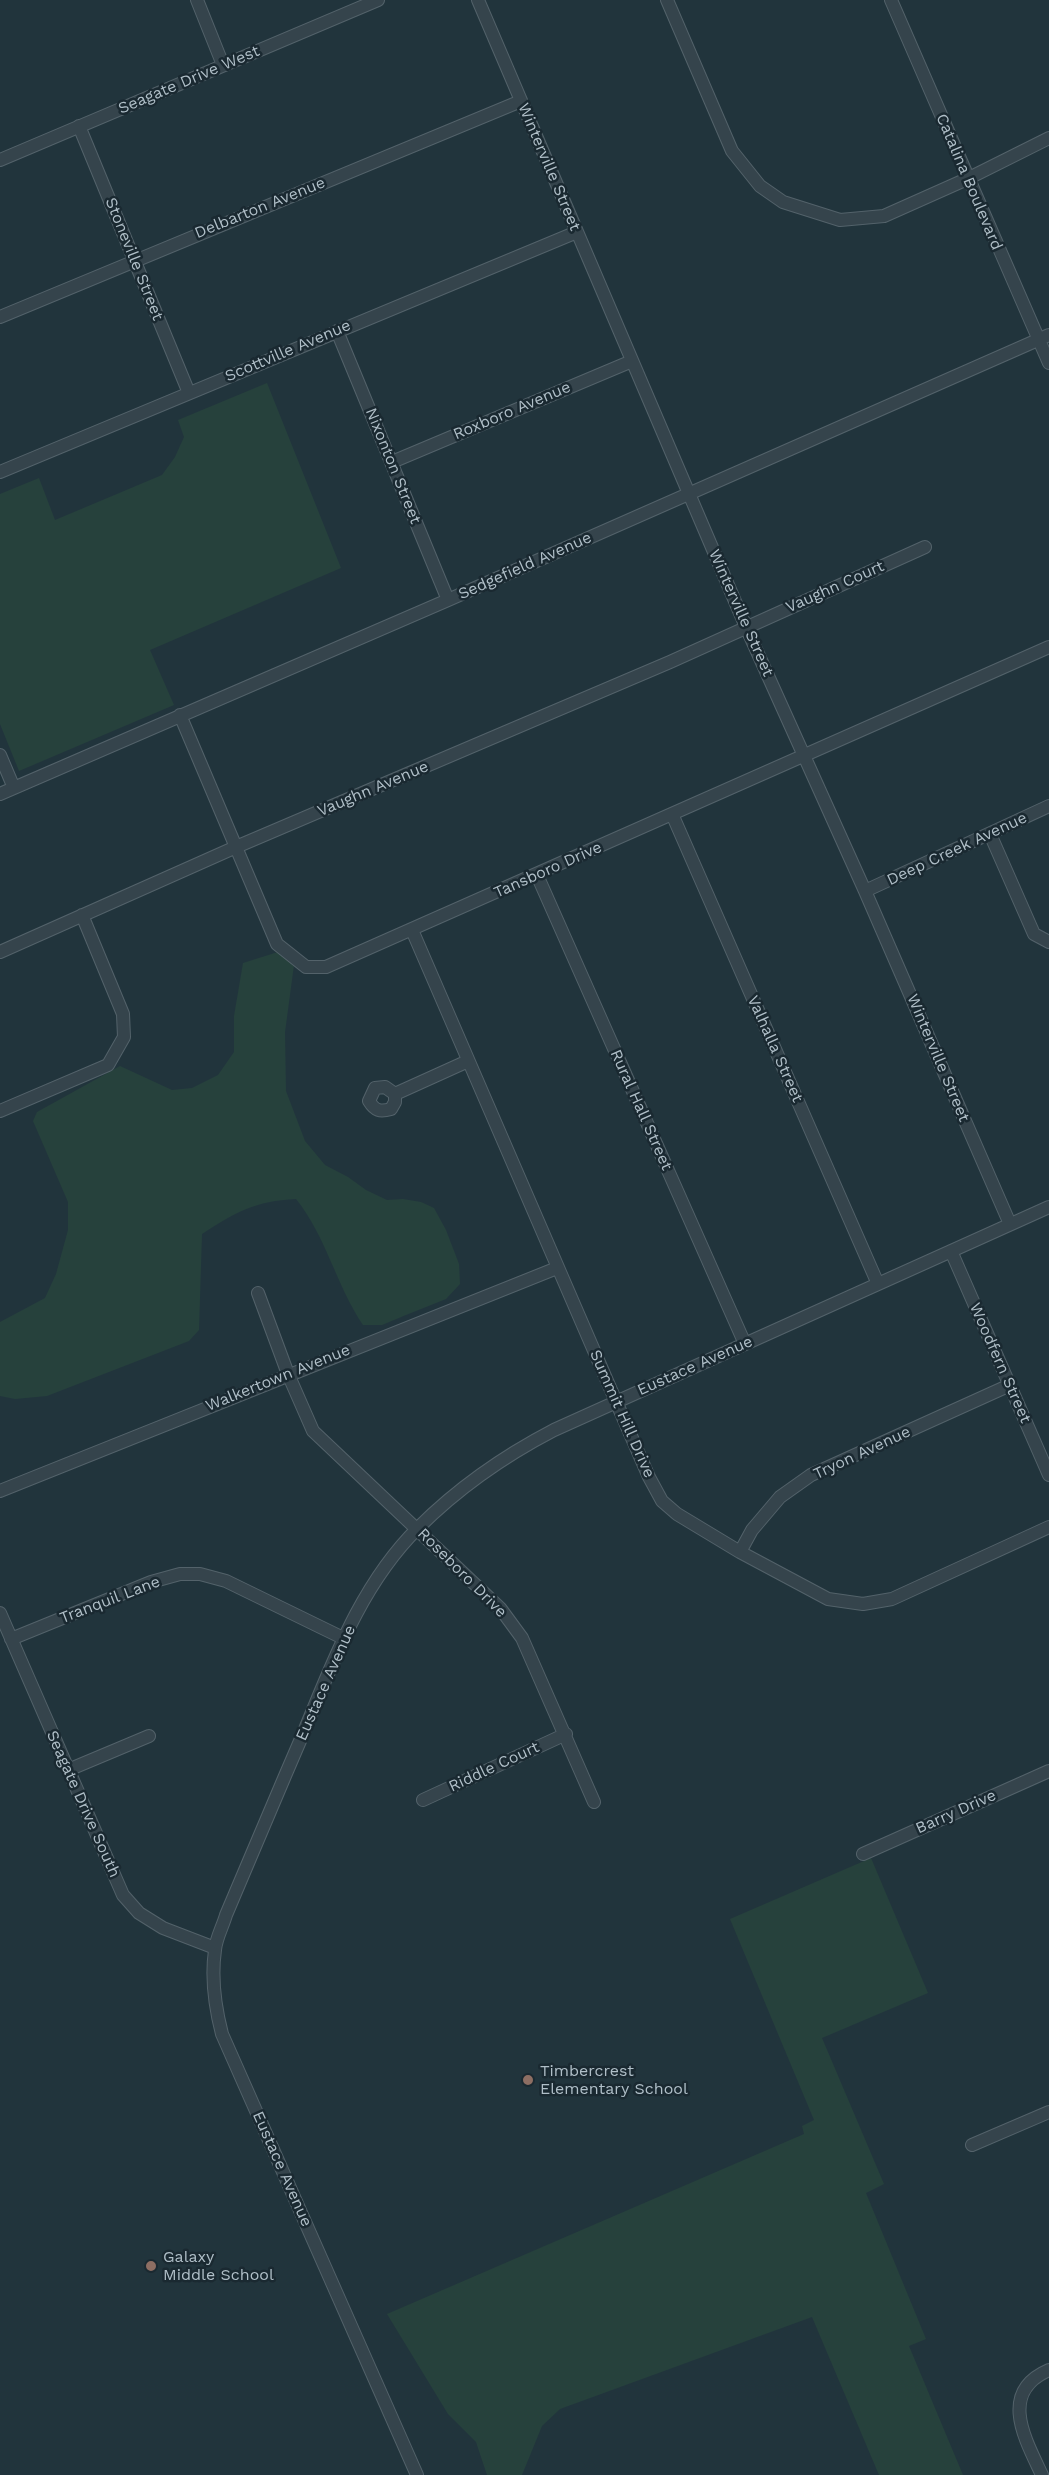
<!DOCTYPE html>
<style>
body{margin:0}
canvas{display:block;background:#21343c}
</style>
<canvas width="1049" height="2475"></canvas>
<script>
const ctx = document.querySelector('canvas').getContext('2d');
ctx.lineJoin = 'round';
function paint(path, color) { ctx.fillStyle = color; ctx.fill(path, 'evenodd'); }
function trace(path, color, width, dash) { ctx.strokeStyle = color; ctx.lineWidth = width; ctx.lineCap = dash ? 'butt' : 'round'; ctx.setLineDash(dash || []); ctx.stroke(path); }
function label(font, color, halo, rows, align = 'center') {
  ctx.font = font + ' "Work Sans",sans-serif'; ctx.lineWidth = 5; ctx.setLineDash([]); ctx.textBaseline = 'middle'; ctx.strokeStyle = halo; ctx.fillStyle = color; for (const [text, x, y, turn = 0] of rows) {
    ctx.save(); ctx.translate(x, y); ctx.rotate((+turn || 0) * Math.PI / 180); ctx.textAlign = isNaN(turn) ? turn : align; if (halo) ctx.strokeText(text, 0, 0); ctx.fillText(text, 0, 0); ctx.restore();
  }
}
const green = new Path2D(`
 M267,383L341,568L150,650L174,705L19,771L0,724V494L39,478L55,520L162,475L175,457L184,437L178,420Z
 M278,952L294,965L285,1032L286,1091L305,1141L325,1165L348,1177L366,1190L387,1200L403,1199L421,1202L434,1208L446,1230L459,1264L460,1284L446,1299L406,1315L382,1325H363C336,1285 326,1236 296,1199C255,1201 236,1212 202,1234L199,1330L189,1341L47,1396L15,1399L0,1396V1322L45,1298L56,1274L68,1230V1202L33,1121L37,1112L120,1066L172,1090L192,1088L218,1075L234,1052V1016L243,963Z
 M871,1858L928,1993L822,2038L884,2184L866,2193L926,2339L909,2346L963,2475H879L812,2317L560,2409L542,2426L522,2475H487L476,2442L448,2414L387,2314L804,2134L802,2126L814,2120L730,1919Z`);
const minor = new Path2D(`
 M197,0L223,65
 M478,0L746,627L865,891L1010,1224
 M667,0L732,151L760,186L783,202L840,220L884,216L967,179L1049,138
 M891,0L1049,363
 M79,126L189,393
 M0,160L378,0
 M0,317L521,101
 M337,331L448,600
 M392,462L632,361
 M0,472L577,232
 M180,715L277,944L306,967H326L1049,647
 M0,755L14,788
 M0,794L448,600L1049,335
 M672,814L878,1284
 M990,834L1034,934L1049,942
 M537,875L745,1344
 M865,891L1049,806
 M412,930L611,1390L649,1477L662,1501L677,1514L740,1552L828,1599L863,1604L892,1599L1049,1527
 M0,952L236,847L670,662L925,547
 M395,1094V1102L391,1109C380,1112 375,1111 369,1101L375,1088L385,1087L395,1094L468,1061
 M0,1111L108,1065L124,1037L123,1014L82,915
 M951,1251L1049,1475
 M258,1293L288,1374L313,1431L500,1608L522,1638L594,1802
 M0,1491L557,1268
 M740,1552L752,1530L780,1497L811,1475L1010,1385
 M0,1613L123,1895L139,1913L163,1928L215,1948
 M11,1639L151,1582L180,1574H200L226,1581L343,1638
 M68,1770L149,1736
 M423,1800L566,1734
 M863,1854L1049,1771
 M972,2145L1049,2112
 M417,2475L222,2034C215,2007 211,1978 215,1950C216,1938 223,1926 226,1915C252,1854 277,1794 303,1734C333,1662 361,1584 418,1528C458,1488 504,1456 554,1430L1049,1207
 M1042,2475C1025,2439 998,2392 1049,2370`);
const markers = [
 [528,2080,6,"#8d6e63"],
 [151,2266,6,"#8d6e63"]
];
const streetNames = [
 ["Seagate Drive West",189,80,-23],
 ["Winterville Street",549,167,67],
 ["Catalina Boulevard",969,182,67],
 ["Delbarton Avenue",260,208,-22],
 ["Stoneville Street",134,259,68],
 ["Scottville Avenue",288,351,-23],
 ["Roxboro Avenue",512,411,-23],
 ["Nixonton Street",393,466,68],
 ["Sedgefield Avenue",525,566,-24],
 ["Vaughn Court",835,587,-24],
 ["Winterville Street",741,613,66],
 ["Vaughn Avenue",373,789,-23],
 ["Deep Creek Avenue",957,849,-25],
 ["Tansboro Drive",548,870,-24],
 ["Valhalla Street",775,1049,66],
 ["Winterville Street",938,1058,67],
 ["Rural Hall Street",641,1110,66],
 ["Woodfern Street",1000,1363,66],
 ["Eustace Avenue",695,1366,-24],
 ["Walkertown Avenue",278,1378,-22],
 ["Summit Hill Drive",622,1414,66],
 ["Tryon Avenue",862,1453,-25],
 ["Roseboro Drive",462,1573,45],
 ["Tranquil Lane",110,1600,-21],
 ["Eustace Avenue",326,1683,-66],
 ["Riddle Court",494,1767,-25],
 ["Seagate Drive South",83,1804,66],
 ["Barry Drive",956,1812,-24],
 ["Eustace Avenue",282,2169,66]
];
const poiNames = [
 ["Timbercrest",540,2071],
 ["Elementary School",540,2089],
 ["Galaxy",163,2257],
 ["Middle School",163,2275]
];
paint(green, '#26413c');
trace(minor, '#53626a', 14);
trace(minor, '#35444c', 12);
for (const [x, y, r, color] of markers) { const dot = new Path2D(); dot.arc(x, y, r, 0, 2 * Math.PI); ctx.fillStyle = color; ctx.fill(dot); trace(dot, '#1a2931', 2); }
label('16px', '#b0bfc8', '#1a2931', streetNames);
label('16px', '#b0bfc8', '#1a2931', poiNames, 'left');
</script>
